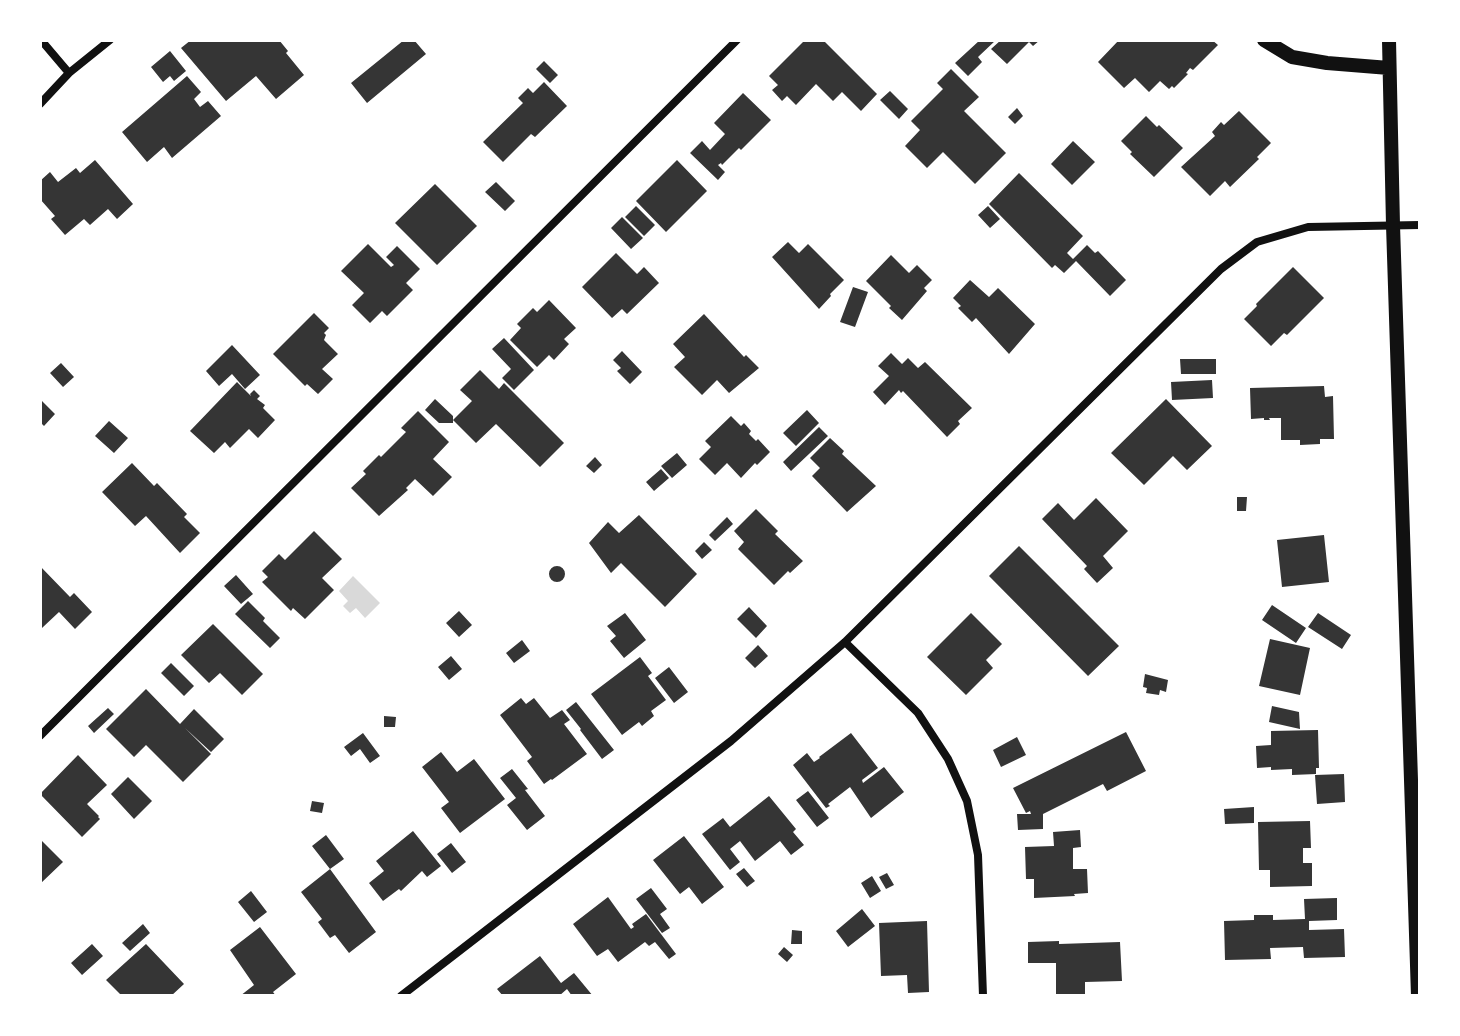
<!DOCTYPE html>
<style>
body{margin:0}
#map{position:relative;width:1460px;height:1036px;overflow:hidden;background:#fff;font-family:Montserrat,sans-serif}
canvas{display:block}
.frame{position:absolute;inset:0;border:42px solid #fff;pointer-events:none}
</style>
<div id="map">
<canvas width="1460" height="1036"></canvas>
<div class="frame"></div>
</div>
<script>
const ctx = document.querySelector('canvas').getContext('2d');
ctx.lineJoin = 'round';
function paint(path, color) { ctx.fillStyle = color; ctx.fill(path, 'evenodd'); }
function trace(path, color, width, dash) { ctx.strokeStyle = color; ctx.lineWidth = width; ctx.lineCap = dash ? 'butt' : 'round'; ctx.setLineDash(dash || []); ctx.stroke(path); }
const water = new Path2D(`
 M353,576L380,603L365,618L356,608L350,613L343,606L348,601L339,591Z`);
const building = new Path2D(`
 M191,40H279L288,51L286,53L304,75L276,99L256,76L226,101L181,48Z
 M404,40H414L426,54L367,103L351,83Z
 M805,40H823L877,94L861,111L842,92L833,101L816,84L796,105L787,96L782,101L772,90L778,85L769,76Z
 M980,40H996L978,57L982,62L968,76L955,63Z
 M1001,40H1040L1033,46L1029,42L1007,64L991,49Z
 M1119,40H1212L1218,45L1193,70L1190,68L1186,73L1188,74L1174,88L1172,86L1169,89L1160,81L1149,92L1135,78L1124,88L1098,62Z
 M170,51L186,71L174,81L170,76L163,82L151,67Z
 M544,61L558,75L550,83L536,69Z
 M951,69L979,97L964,111L1006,153L975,184L943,152L927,168L905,146L920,130L911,121L943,89L937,83Z
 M187,76L201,92L194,99L200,107L208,101L221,116L172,158L164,147L147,162L122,132Z
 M544,82L567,106L535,137L531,134L503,162L483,142L523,103L518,98L528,88L533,93Z
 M890,91L908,109L899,119L880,100Z
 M743,93L771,120L741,150L739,148L722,165L721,163L718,165L725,172L718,180L690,153L702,141L710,150L725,134L714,123Z
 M1017,108L1023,116L1015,124L1008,117Z
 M1239,111L1271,143L1257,157L1259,159L1230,187L1225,181L1210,196L1181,167L1215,136L1212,132L1221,122L1224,125Z
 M1146,116L1157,127L1159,125L1183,148L1154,177L1130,154L1132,152L1121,141Z
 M1073,141L1095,162L1072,185L1051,164Z
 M95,160L133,204L117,219L108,209L90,225L84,219L65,235L51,219L55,216L40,199V181L50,172L58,182L76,168L80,173Z
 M677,160L707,191L666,232L636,201Z
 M1019,173L1083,236L1067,253L1073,259L1087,245L1095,253L1098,251L1126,280L1110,296L1076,261L1064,273L1055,265L1052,268L989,204Z
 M496,182L515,201L505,211L485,192Z
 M435,184L477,226L437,265L395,223Z
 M636,206L655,225L644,236L625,217Z
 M988,206L1000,219L990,228L978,215Z
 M622,217L643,238L631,249L611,228Z
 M788,242L799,253L808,244L844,280L830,294L831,296L819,309L772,257Z
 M368,244L391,267L394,265L386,257L397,246L420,269L406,283L413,290L387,316L382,311L370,323L352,305L364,293L341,271Z
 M616,253L637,274L644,267L659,283L627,314L622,309L612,318L582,287Z
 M891,255L909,273L917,265L932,280L924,288L927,291L902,320L889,308L891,306L866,281Z
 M1293,267L1324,298L1287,335L1284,333L1271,346L1244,319L1257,306L1256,304Z
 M970,280L989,297L998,288L1035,324L1009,354L976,318L972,322L958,308L961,306L953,298Z
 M853,287L868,292L855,327L840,322Z
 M549,300L576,328L564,339L569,344L554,360L549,355L537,367L510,340L521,328L517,324L533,308L537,312Z
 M314,313L329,328L324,333L326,335L324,340L338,354L322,369L333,379L318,394L307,384L305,386L273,354Z
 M704,314L744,357L746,355L759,368L729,393L717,380L702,395L674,367L685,357L673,344Z
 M504,338L534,370L514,390L502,378L511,369L492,349Z
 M232,345L260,375L245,389L232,374L219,386L206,371Z
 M622,351L642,372L630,384L617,371L621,368L613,360Z
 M891,353L902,364L908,358L918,368L925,362L972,408L958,421L960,424L947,437L903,391L901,393L899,390L885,405L873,392L889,376L878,366Z
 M1180,359H1216V374H1181Z
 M61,363L74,377L63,387L50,373Z
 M480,370L499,389L504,383L564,443L540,467L496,424L476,443L453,420L472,401L460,390Z
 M1212,380L1213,398L1172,400L1171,382Z
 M237,382L251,396L250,394L254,390L260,396L257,399L265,405L263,408L275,420L258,438L249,429L230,448L225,442L214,453L190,431Z
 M1324,386L1325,397L1333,396L1334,439H1320V444L1300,445V440H1281V418H1269L1270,420H1264V418L1251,419L1250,388Z
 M435,399L453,416V423H439L425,410Z
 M1166,399L1212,446L1187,470L1173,456L1144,485L1111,453Z
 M42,401L55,414L44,426L40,422V403Z
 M807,410L819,423L796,446L783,433Z
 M418,411L449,442L433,459L452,477L433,496L415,479L406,488L408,490L379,516L351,488L366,474L363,471L379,455L381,457L406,432L401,428Z
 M731,416L741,426L744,423L751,431L749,434L756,441L758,439L770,452L757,465L755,463L741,478L727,463L715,475L699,459L711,447L705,441Z
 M109,421L128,438L114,453L95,436Z
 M819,427L828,436L791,471L783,462Z
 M830,438L844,451L842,454L876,486L847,512L812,476L820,468L810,458Z
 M677,453L687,465L672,478L661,466Z
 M595,457L602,465L594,473L586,466Z
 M132,463L154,486L157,483L187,514L184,517L200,533L180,553L146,516L135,526L102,492Z
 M661,469L669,478L654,491L646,482Z
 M1237,497H1247L1246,511H1237Z
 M1096,498L1128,531L1103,556L1113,568L1097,583L1084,569L1087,566L1042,519L1058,503L1074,520Z
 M756,509L778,531L775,534L803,561L790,573L788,571L774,585L738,549L744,542L734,531Z
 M639,515L697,574L665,607L621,563L611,573L589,543L608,522L619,533Z
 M727,517L733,524L715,541L709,535Z
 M314,531L342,559L322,578L334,590L305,619L293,608L291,611L262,582L268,577L262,571L279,554L285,560Z
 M1324,535L1329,582L1282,587L1277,540Z
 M704,542L712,550L702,559L695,551Z
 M1019,546L1119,646L1088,676L989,576Z
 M549 574a8 8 0 1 1 16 0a8 8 0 1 1-16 0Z
 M40,566L70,597L74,593L92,612L75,629L59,612L42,628L40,625Z
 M236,575L253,594L241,604L224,586Z
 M248,601L265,618L263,621L280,638L270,648L235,614Z
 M1272,605L1306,628L1296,643L1262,620Z
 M749,607L767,626L756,638L737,619Z
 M459,611L472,625L459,637L446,623Z
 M625,613L646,640L624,658L610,641L616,636L607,626Z
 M971,613L1002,644L986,660L993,668L966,695L927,657Z
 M1318,613L1351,635L1342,649L1308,627Z
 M213,624L263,674L242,695L220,673L209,683L181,655Z
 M1270,639L1310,648L1300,695L1259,686Z
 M522,640L530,651L514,663L506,653Z
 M758,645L768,656L755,668L745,658Z
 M451,656L462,669L449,680L438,667Z
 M640,657L652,673L648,676L666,700L651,711L654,716L642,726L639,722L622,735L591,694Z
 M171,663L194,686L184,696L161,673Z
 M669,667L688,692L674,703L655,678Z
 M1145,674L1168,680L1166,692L1160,690L1159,695L1146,693L1147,688L1143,687Z
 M146,689L180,724L194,709L224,739L211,752L185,728L211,754L183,782L146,745L134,757L106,729Z
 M521,698L526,704L534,698L550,718L562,710L570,720L564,724L587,754L552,780L551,779L544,784L527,761L532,757L500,715Z
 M576,702L614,750L602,759L580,730L581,729L566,710Z
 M1272,706L1299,712L1300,729L1269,722Z
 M108,708L114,714L94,733L88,726Z
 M384,716L396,717L395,727H384Z
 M1318,730L1319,768H1316V774L1292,775V769L1271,770V767L1257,768L1256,746L1271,745V731Z
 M1126,732L1146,771L1107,791L1103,784L1043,814V829L1018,830L1017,814H1031L1030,811L1026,813L1013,788Z
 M363,733L380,756L370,763L360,749L351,756L344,747Z
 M851,733L878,768L862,780L863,783L884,767L904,792L871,818L850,787L828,804L830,806L826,808L793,765L807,753L814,762L820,758L819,757Z
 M1017,737L1026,755L1001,767L993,750Z
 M441,752L457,772L474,759L505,799L460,833L441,808L449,802L422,767Z
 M78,755L107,785L87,804L99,816L98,817L100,819L82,837L40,794Z
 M512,769L528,789L525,790L545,816L527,830L507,805L516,798L500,778Z
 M1344,774L1345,802L1317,804L1315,775Z
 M128,777L152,801L134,819L111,794Z
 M808,791L829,818L817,827L796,800Z
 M769,796L796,829L793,832L804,845L791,855L780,841L755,861L740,841L730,849L740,862L730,870L702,834L723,818L730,827Z
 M312,801L324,803L322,813L310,811Z
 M1254,807V823L1225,824L1224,809Z
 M1310,821L1311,848H1303V863H1312V886L1270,887V870H1259L1258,822Z
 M1080,830L1081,847L1073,848V869H1087L1088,893L1074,894L1075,896L1034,898V879H1026L1025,847L1054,846L1053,832Z
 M413,831L441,866L427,877L422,871L401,891L399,889L383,901L369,883L384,871L376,861Z
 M326,835L344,859L330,869L312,846Z
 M684,836L724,887L702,904L689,887L680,894L653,860Z
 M40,839L63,862L40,884Z
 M451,843L466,862L452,873L437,854Z
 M744,868L755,881L747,887L736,874Z
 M330,869L376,932L349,953L335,935L330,938L318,922L322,919L301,892Z
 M887,873L894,885L886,889L879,877Z
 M872,876L881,891L870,898L861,883Z
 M651,888L667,909L660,914L670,928L662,933L636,899Z
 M251,891L267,912L254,922L238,902Z
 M608,897L631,929L634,927L632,924L646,914L676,954L669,959L655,942L649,946L645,942L618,962L608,949L597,956L573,924Z
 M1337,898V920L1309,921V930L1344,929L1345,957L1304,958L1303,947L1270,948L1271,959L1225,960L1224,921L1254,920V915H1273V920L1305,919L1304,899Z
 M862,909L875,926L848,947L836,931Z
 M927,921L929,992L908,993L907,975L881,976L879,923Z
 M143,924L150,933L130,951L122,943Z
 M260,927L296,974L273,992L276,996H240L254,985L230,950Z
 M792,930L802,931V944H791Z
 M1059,941V944L1120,942L1122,981L1085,982V996H1056V963H1028V942Z
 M92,944L103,956L82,975L71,963Z
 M146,944L184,984L171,996H122L106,980Z
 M784,947L793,955L787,962L778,954Z
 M540,956L561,983L574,973L593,996H572L567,989L559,996H503L497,989Z`);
const minor = new Path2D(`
 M41,40L69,73
 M40,104L69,73L110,40
 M845,642L918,713L948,759L967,801L978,855L983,996
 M40,736L737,40
 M401,996L731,741L845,642L1221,269L1257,242L1308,227L1420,225`);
const tertiary = new Path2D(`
 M1264,40L1292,57L1327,63L1389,68
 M1389,40L1393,225L1418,996`);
paint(water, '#d9d9d9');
paint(building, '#353535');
trace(minor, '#111', 8);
trace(tertiary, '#111', 14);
</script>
